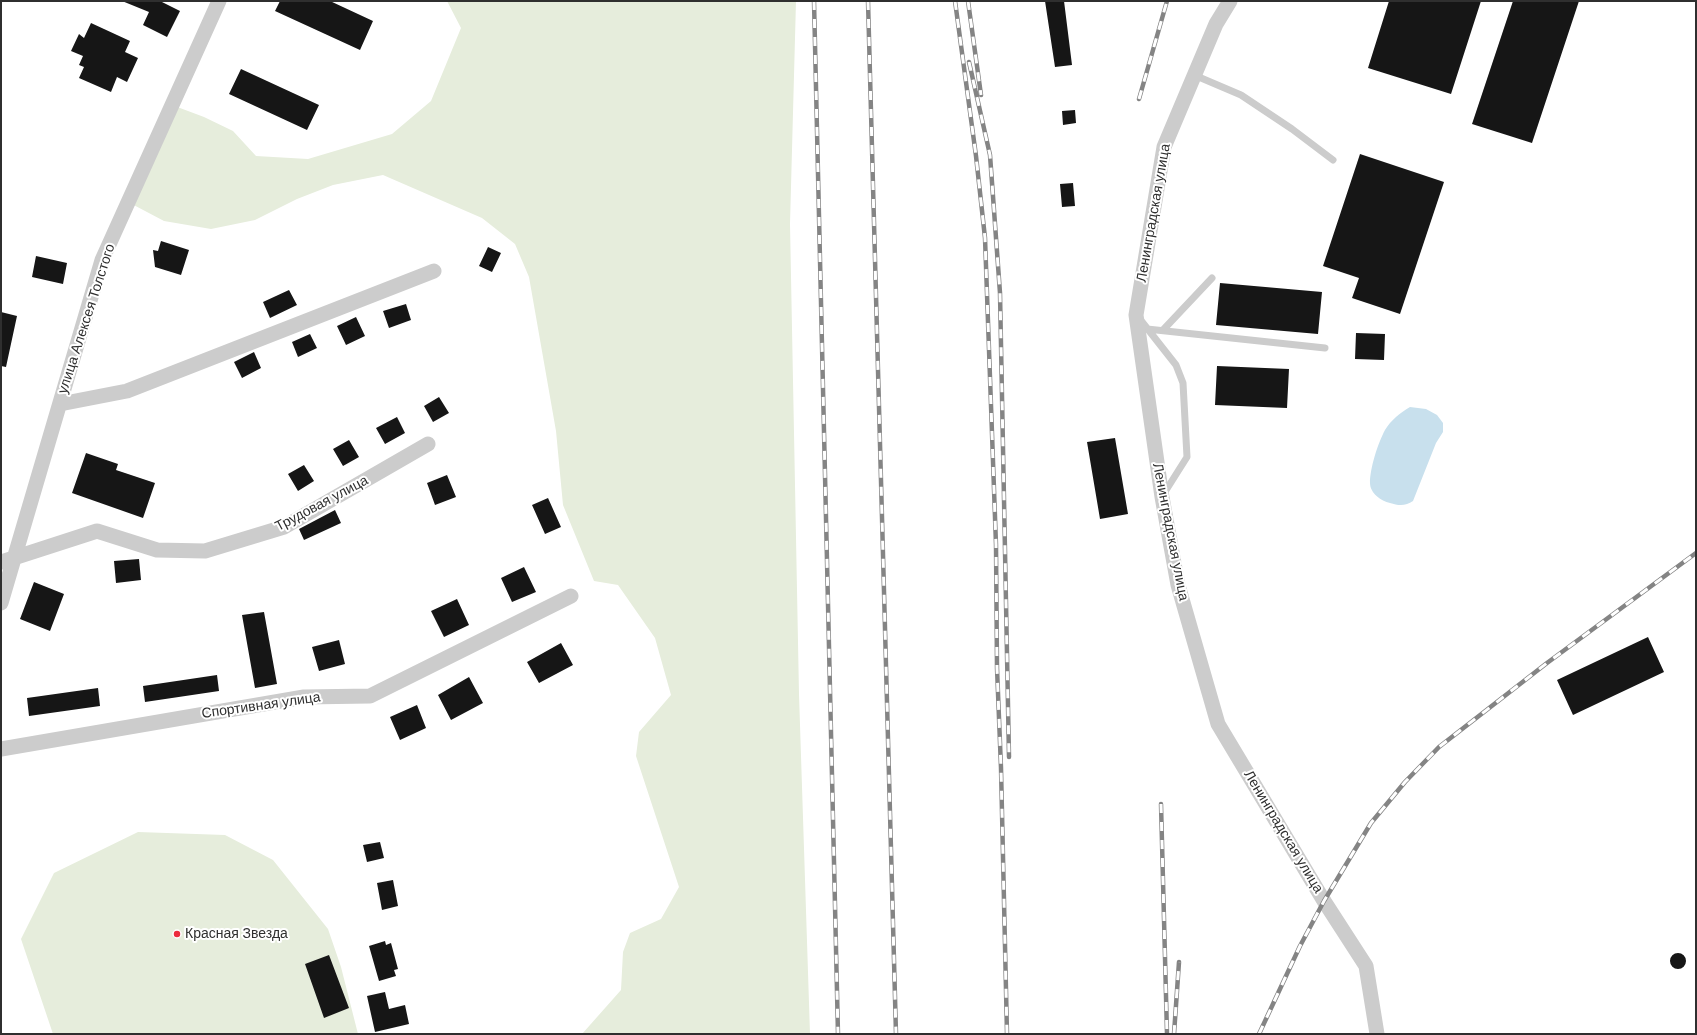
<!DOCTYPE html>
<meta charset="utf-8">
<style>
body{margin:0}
#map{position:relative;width:1697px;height:1035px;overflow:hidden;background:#fff;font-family:"DM Sans",sans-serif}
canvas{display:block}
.frame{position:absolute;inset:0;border:2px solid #2f2f2f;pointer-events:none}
</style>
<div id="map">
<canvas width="1697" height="1035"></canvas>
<div class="frame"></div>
</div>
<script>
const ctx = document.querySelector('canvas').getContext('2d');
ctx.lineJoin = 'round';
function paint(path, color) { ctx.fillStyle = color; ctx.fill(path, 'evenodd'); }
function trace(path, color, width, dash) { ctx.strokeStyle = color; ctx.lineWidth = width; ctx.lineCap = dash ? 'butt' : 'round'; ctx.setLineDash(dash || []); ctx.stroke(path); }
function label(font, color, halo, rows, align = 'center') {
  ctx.font = font + ' "DM Sans",sans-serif'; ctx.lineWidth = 4; ctx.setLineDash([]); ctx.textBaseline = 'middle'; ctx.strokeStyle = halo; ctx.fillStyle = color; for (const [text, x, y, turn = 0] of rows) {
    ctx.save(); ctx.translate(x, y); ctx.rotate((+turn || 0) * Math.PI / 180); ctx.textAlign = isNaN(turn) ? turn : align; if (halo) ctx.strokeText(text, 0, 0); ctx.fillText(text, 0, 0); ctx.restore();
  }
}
const green = new Path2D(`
 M447,1H796L790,224L799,694L810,1034H582L621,990L623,952L630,933L661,919L679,887L636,756L639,732L671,695L655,638L618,585L594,581L563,505L556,431L529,277L515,244L482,218L383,175L333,185L297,199L255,220L211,229L164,221L128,202L172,105L204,117L233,131L256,156L308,159L392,134L431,101L461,28Z
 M138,832L225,835L273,860L328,929L341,967L358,1034H53L21,939L54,873Z`);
const water = new Path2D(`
 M1410,407L1426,409L1437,415L1443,423V432L1436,443L1413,501C1406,506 1399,506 1390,503C1381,501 1370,493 1370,483C1370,468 1378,443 1385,430C1391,420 1400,413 1410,407Z`);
const building = new Path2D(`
 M122,1H160L180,11L167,37L143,25L149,12Z
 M280,1H330L373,21L360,50L275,11Z
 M1045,1H1064L1072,65L1055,67Z
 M1389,1H1481L1451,94L1368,68Z
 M1513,1H1579L1532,143L1472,124Z
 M91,23L130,41L125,52L138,58L127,82L117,77L111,92L79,78L84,67L79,65L83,56L71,51L79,34L84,38Z
 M241,69L319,105L307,130L229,94Z
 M1075,110L1076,123L1063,125L1062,111Z
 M1360,154L1444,182L1400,314L1352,298L1359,278L1323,266Z
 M1073,183L1075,206L1062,207L1060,184Z
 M161,241L189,250L181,275L155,267L153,250L158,251Z
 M488,247L501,253L492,272L479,266Z
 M36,256L67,263L63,284L32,277Z
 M1220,283L1322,292L1318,334L1216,325Z
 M289,290L297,305L270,318L263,302Z
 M406,304L411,320L389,328L383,311Z
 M1,312L17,316L6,367L1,366Z
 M356,317L365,336L346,345L337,326Z
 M1356,333L1385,334L1384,360L1355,359Z
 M310,334L317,348L298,357L292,342Z
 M254,352L261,368L242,378L234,362Z
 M1217,366L1289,369L1287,408L1215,405Z
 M439,397L449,413L433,422L424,406Z
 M397,417L405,433L385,444L376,428Z
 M1115,438L1128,514L1100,519L1087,442Z
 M349,440L359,457L343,466L333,449Z
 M86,453L118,464L116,470L155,483L143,518L72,493Z
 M304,465L314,481L298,491L288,474Z
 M447,475L456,497L435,505L427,483Z
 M548,498L561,527L545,534L532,505Z
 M335,510L341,523L304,540L299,529Z
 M139,559L141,580L116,583L114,561Z
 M524,567L536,592L512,602L501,578Z
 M34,582L64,594L50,631L20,619Z
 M457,599L469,625L444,637L431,611Z
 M264,612L277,684L255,688L242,615Z
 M1648,637L1664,672L1573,715L1557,680Z
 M339,640L345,664L319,671L312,647Z
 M561,643L573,665L539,683L527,662Z
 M217,675L219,691L145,702L143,686Z
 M469,677L483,703L451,720L438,695Z
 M98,688L100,706L29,716L27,698Z
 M417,705L426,728L400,740L390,717Z
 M380,842L384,858L367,862L363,845Z
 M393,880L398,906L382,910L377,883Z
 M385,941L386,945L391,943L398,969L394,970L396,976L379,981L369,946Z
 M1670 961a8 8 0 1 1 16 0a8 8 0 1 1-16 0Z
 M329,955L349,1008L324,1018L305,964Z
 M385,992L389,1009L405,1005L409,1024L375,1032L367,996Z`);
const lane = new Path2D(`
 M1194,75L1241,95L1292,129L1333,160
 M1139,318L1176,365L1183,383L1187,457L1163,495
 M1147,329L1325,348
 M1163,330L1212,278`);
const street = new Path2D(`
 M1230,1L1216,24L1164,147L1136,315L1162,497L1178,585L1218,724L1324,901L1366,966L1377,1034
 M60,404L127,391L434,271
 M1,562L97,531L157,550L205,551L284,527L428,444
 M1,603L102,260L219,1
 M1,749L304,697L370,696L571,596`);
const rail = new Path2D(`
 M814,1L838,1034
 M868,1L896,1034
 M955,1L976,156L985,238L996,545L997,668L1001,768L1007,1034
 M968,1L981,95
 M969,62L990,155L1000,293L1009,757
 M1139,99L1167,1
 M1161,804L1167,1034
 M1174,1034L1179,962
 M1259,1034L1300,946L1324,901L1371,823L1405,782L1439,747L1547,663L1696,553`);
const markers = [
 [177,934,4,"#ec2b3d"]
];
const streetNames = [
 ["Ленинградская улица",1154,213,-80],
 ["улица Алексея Толстого",87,319,-72],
 ["Трудовая улица",322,504,-28],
 ["Ленинградская улица",1170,532,79],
 ["Спортивная улица",261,706,-8],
 ["Ленинградская улица",1283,832,59]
];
const poiNames = [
 ["Красная Звезда",185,934]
];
paint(green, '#e6eddc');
paint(water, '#c8e0ed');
paint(building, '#161616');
trace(lane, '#ccc', 7);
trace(street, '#ccc', 15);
trace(rail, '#848484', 4.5);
trace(rail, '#fff', 3, [9]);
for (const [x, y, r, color] of markers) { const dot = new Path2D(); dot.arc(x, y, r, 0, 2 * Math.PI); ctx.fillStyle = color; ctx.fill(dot); trace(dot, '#fff', 1.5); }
label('14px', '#2f2f2f', '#fff', streetNames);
label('14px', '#2f2f2f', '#fff', poiNames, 'left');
</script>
